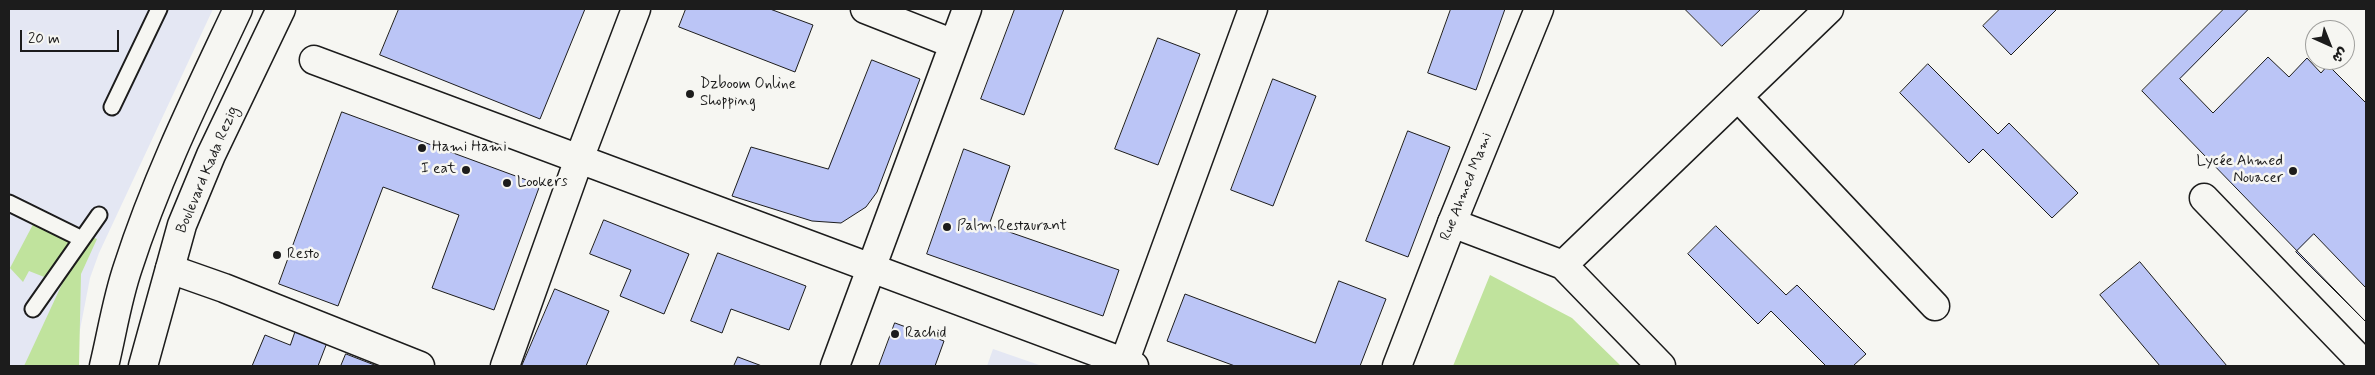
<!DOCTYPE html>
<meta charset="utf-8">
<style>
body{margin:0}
#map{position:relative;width:2375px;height:375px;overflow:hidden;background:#f6f6f2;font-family:Mynerve,"Playpen Sans Arabic",sans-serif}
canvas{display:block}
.frame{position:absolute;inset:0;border:10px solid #1c1c1c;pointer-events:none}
.north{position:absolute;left:2305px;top:20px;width:50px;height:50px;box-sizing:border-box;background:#f6f6f2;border:1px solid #9f9f9c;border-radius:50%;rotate:136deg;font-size:14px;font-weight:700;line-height:20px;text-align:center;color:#1c1c1c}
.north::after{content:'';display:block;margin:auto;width:18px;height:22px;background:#1c1c1c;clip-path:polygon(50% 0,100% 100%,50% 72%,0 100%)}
.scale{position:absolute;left:20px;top:30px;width:99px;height:22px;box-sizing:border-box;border:2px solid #1c1c1c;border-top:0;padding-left:6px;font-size:15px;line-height:18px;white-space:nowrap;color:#1c1c1c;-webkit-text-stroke:4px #f6f6f2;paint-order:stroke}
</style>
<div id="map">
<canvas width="2375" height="375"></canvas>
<div class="frame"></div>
<div class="north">ش</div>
<div class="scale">20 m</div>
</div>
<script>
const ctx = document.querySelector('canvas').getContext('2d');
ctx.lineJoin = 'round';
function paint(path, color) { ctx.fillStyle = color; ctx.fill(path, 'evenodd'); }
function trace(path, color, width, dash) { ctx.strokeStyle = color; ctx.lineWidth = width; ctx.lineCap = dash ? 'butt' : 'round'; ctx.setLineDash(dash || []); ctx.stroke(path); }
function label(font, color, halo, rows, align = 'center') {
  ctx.font = font + ' Mynerve,sans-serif'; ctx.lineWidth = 5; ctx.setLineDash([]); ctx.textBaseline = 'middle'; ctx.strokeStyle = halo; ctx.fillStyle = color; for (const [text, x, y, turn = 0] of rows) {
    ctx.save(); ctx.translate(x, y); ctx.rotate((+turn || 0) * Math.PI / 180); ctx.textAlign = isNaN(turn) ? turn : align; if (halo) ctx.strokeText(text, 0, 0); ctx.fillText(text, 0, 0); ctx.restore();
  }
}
const built = new Path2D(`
 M9,9H213L99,253L90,278L73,366H9Z
 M993,349L1042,366H987Z`);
const green = new Path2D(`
 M38,215L97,239L81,274L79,366H24L62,284L29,271L23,282L10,268Z
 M1490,275L1572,318L1621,366H1453Z`);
const building = new Path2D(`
 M399,9H585L540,119L380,55Z
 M686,9H770L813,25L795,72L679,27Z
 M1015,9H1064L1024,115L981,99Z
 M1451,9H1505L1476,90L1428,73Z
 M1685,9H1761L1722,46Z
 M2000,9H2057L2011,55L1983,26Z
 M2224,9H2366V322L2142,91ZM2315,30H2345V60H2315Z
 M2249,9H2366V103L2328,65L2321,73L2307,58L2289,77L2268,57L2213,113L2180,79ZM2315,30H2345V60H2315Z
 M1158,38L1200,54L1158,165L1115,149Z
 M872,60L920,79L877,192L866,207L841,223L812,221L732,196L751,147L828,169Z
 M1928,64L1998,134L2009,123L2078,193L2052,218L1983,149L1969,163L1900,93Z
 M1273,79L1316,96L1273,206L1231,190Z
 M342,112L540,185L494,310L432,288L459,215L383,187L338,306L279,284Z
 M1408,131L1450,147L1408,257L1366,241Z
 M964,149L1010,166L989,225L1119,270L1103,316L927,254Z
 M604,220L689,254L664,314L620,296L631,270L590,254Z
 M1716,226L1786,295L1797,285L1866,354L1853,366H1826L1771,311L1758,324L1688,254Z
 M2314,234L2366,288V322L2296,252Z
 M718,253L806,286L789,330L731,309L722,333L691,321Z
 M2140,262L2227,366H2160L2100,295Z
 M1339,281L1386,299L1360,366H1235L1167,341L1185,294L1315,343Z
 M555,289L609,311L586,366H522Z
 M895,323L944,341L935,366H879Z
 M297,327L328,340L318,366H252L265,335L290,345Z
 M346,354L377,366H341Z
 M738,357L762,366H734Z`);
const lane = new Path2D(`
 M112,107L159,9
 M9,203L82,239
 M33,309L99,215`);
const street = new Path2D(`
 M865,9L954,44
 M314,60L1134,366
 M1738,97L1935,306
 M2204,198L2366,366
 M1452,223L1563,265L1661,366
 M1563,265L1829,9
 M170,269L224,288L420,366
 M1124,363L1253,9
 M505,366L579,159L636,9
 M835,366L967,9`);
const secondary = new Path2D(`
 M104,366C112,333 117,299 128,267C157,177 198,94 238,9
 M143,366L182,225L211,155L281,9
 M1397,366L1452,223L1539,9`);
const markers = [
 [690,94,5,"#1c1c1c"],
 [422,148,5,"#1c1c1c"],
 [466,170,5,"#1c1c1c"],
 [2293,171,5,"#1c1c1c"],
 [507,183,5,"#1c1c1c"],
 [947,227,5,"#1c1c1c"],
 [277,255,5,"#1c1c1c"],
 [895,334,5,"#1c1c1c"]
];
const poiNames = [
 ["Dzboom Online",700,85],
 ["Shopping",700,102],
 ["Hami Hami",432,148],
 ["Lycée Ahmed",2283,162,"right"],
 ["Nouacer",2283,179,"right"],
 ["I eat",456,170,"right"],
 ["Lookers",517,183],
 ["Palm Restaurant",957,227],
 ["Resto",287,255],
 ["Rachid",905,334]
];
const streetNames = [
 ["Boulevard Kada Rezig",208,170,-67],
 ["Rue Ahmed Mami",1467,187,-68]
];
paint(built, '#e4e7f3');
paint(green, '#c0e39d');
paint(building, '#bbc5f6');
trace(building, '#1c1c1c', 1);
trace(lane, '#1c1c1c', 19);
trace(street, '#1c1c1c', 31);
trace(secondary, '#1c1c1c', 31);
trace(lane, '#f6f6f2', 15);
trace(street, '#f6f6f2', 28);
trace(secondary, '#f6f6f2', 28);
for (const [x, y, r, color] of markers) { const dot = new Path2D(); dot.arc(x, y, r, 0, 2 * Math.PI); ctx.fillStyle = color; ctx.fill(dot); trace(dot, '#f6f6f2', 2); }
label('15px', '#1c1c1c', '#f6f6f2', poiNames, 'left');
label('15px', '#1c1c1c', '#f6f6f2', streetNames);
</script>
